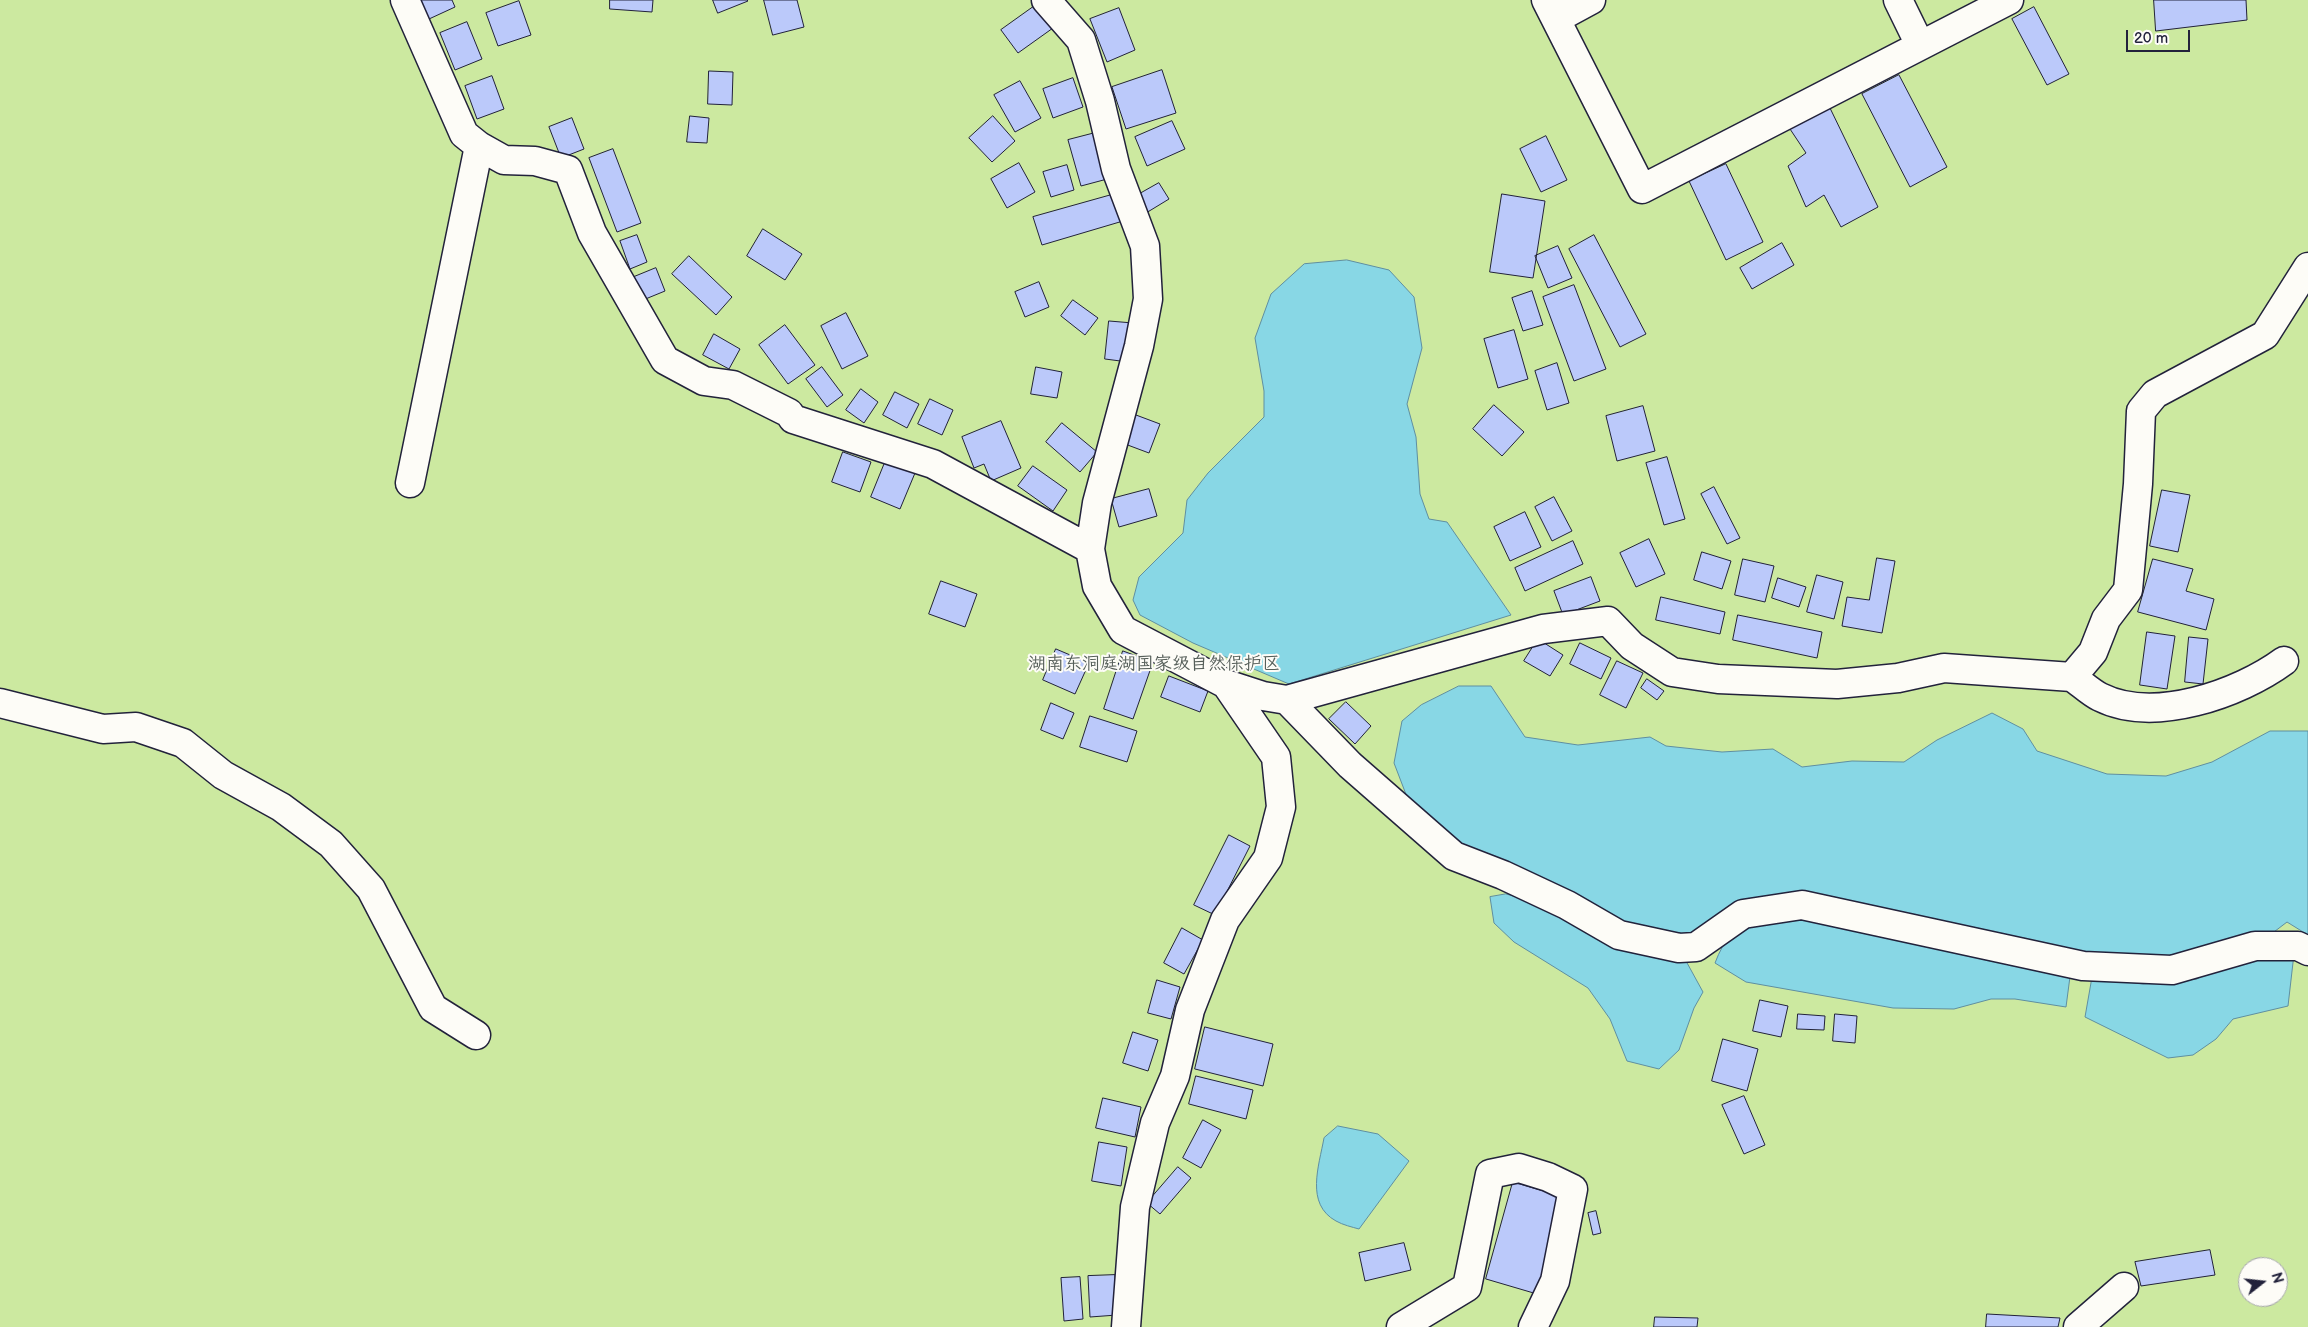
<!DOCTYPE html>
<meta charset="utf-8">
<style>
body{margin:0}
#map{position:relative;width:2308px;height:1327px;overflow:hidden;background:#fdfcf7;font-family:"Balsamiq Sans",sans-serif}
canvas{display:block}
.north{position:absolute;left:2238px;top:1257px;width:50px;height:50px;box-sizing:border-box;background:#fdfcf7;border:1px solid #a5a5ac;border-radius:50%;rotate:74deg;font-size:14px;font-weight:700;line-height:20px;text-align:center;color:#22223b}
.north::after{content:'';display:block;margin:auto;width:18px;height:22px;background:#22223b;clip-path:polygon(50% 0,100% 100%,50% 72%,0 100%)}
.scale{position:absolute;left:2126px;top:30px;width:64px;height:22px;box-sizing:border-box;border:2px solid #22223b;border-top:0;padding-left:6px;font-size:15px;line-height:18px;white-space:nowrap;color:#22223b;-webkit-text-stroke:4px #fdfcf7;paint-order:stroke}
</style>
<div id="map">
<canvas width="2308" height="1327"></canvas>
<div class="north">N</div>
<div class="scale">20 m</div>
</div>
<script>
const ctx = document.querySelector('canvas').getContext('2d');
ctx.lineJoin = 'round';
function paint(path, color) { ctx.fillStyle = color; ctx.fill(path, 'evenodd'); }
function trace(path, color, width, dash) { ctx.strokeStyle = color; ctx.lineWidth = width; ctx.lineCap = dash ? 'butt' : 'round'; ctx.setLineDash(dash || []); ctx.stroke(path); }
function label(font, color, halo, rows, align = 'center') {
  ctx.font = font + ' "Balsamiq Sans","LXGW WenKai TC",sans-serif'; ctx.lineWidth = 4; ctx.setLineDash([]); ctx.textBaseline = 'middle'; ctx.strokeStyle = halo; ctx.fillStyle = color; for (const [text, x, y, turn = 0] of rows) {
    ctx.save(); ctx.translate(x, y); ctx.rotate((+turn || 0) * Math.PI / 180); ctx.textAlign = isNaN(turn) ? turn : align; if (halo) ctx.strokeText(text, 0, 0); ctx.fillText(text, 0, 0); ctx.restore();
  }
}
const green = new Path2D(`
 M0,0H2308V1327H0ZM2248,1267H2278V1297H2248Z`);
const water = new Path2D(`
 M1347,260L1389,270L1414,297L1422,348L1407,404L1416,437L1420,494L1429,519L1447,522L1511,615L1289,684L1193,643L1140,615L1133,600L1139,577L1183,533L1187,500L1208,473L1264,417V391L1255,338L1271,294L1304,264Z
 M1459,686H1491L1525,737L1578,745L1650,737L1666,746L1722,752L1773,749L1802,767L1852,761L1904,762L1937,740L1992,713L2023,729L2037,751L2107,774L2166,776L2212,762L2270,731H2308V935L2287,922L2266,938L2176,961L2080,959L1844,902L1698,931L1678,939L1644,936L1451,841L1407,797L1394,763L1402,721L1421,705Z
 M1506,894L1554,907L1686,961L1703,992L1694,1008L1679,1050L1659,1069L1627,1061L1610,1019L1588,988L1514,942L1494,923L1490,897Z
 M1804,912L2071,969L2066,1007L2015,999H1991L1954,1009L1893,1008L1746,982L1715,963C1733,915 1759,919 1804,912Z
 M2294,954L2288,1006L2233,1019L2216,1039L2193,1055L2168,1058L2085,1017L2092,977L2143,984L2197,979L2230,957Z
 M1338,1126L1378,1134L1409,1161L1359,1229C1352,1227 1343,1225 1336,1221C1305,1204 1319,1166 1324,1138Z`);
const building = new Path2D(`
 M420,0H452L455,7L429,19Z
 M610,0H653L652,12L610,9Z
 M713,0H747L748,1L718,13Z
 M764,0H797L804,27L773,35Z
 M2154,0H2246L2247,20L2156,31Z
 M519,1L531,35L498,46L486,13Z
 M1036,5L1053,28L1018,53L1001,30Z
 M2034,7L2069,74L2047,85L2012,19Z
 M1119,8L1135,50L1107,62L1090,19Z
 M467,22L482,59L455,70L440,33Z
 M1162,70L1176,113L1126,129L1112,87Z
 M709,71L733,72L732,105L708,104Z
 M1899,75L1947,167L1910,187L1862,94Z
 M492,76L504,109L477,119L465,86Z
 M1073,78L1083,107L1053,118L1043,89Z
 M1020,81L1041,118L1015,132L994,95Z
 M1829,106L1878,207L1841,227L1824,195L1806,207L1788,166L1806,153L1790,129Z
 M690,116L709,118L707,143L687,142Z
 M993,116L1015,141L992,162L969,138Z
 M572,118L584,149L561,158L549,127Z
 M1172,121L1185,149L1147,166L1135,137Z
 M1099,132L1111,178L1081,186L1068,140Z
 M1546,136L1567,180L1541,192L1520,149Z
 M613,149L641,223L617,232L589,158Z
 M1019,163L1035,192L1007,208L991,179Z
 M1726,164L1763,242L1726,260L1689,181Z
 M1067,165L1074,190L1051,197L1043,172Z
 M1159,183L1169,199L1146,213L1136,196Z
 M1115,194L1123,221L1042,245L1033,217Z
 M1502,194L1545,201L1533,278L1490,272Z
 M763,229L802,254L785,280L747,256Z
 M637,235L647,262L630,269L620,241Z
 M1594,235L1646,334L1620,347L1569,249Z
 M1782,243L1794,265L1752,289L1740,268Z
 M1558,246L1572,278L1548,288L1535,256Z
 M689,256L732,297L716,315L672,274Z
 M656,268L665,291L643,300L634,277Z
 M1039,282L1049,307L1025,317L1015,292Z
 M1574,285L1606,369L1574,381L1543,297Z
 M1532,291L1543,325L1523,331L1512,298Z
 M1073,300L1098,318L1085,335L1061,316Z
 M846,313L868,356L842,369L821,326Z
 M1109,321L1133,323L1128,362L1105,359Z
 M785,325L815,365L788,384L759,345Z
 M1514,330L1528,379L1498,388L1484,339Z
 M714,334L740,349L729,369L703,355Z
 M1557,363L1569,403L1547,410L1535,371Z
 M822,367L843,395L827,407L806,379Z
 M1036,367L1062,372L1057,398L1031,394Z
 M861,389L878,402L864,423L846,410Z
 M895,392L919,404L907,428L883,415Z
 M930,399L953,410L942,435L918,424Z
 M1494,405L1524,432L1502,456L1473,429Z
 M1643,406L1655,451L1617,461L1606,416Z
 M1136,415L1160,424L1149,453L1125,444Z
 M1001,421L1021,468L991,481L984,464L974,468L962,437Z
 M1062,423L1097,452L1080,472L1046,442Z
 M843,452L871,462L860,492L832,482Z
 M1667,457L1685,519L1664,525L1646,463Z
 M886,460L915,473L900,509L871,497Z
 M1033,466L1067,490L1053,511L1018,486Z
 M1714,487L1740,538L1727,544L1701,494Z
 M1149,489L1157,516L1119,527L1111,499Z
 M2162,490L2190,495L2178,552L2150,546Z
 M1554,497L1572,531L1552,541L1535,507Z
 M1525,512L1541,547L1510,561L1494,527Z
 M1649,539L1665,574L1636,587L1620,553Z
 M1573,541L1583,564L1525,591L1515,568Z
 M1702,552L1731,561L1722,589L1694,580Z
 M1877,558L1895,561L1882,633L1842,626L1847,597L1869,600Z
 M1743,559L1774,566L1765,602L1735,595Z
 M2153,559L2193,569L2186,591L2214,599L2206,630L2138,612Z
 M1817,575L1843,582L1834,619L1807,612Z
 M1591,577L1600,601L1563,615L1554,591Z
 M1778,578L1806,587L1799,607L1772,598Z
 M941,581L977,594L965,627L929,614Z
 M1661,597L1725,612L1720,634L1656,620Z
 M1738,615L1822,632L1817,658L1733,640Z
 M2147,632L2175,636L2167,689L2140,685Z
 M2189,637L2208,639L2203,684L2185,682Z
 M1538,639L1563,655L1550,676L1524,661Z
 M1580,643L1611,658L1601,679L1570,664Z
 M1056,649L1089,663L1075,694L1043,680Z
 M1123,651L1153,662L1133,719L1104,709Z
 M1617,661L1643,673L1626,708L1600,695Z
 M1169,676L1208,691L1200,712L1161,697Z
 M1647,679L1664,691L1657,700L1641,688Z
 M1346,702L1371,726L1355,744L1329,719Z
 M1051,703L1074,713L1063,739L1041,730Z
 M1090,716L1137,731L1127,762L1080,747Z
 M1229,835L1250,846L1215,915L1194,905Z
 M1182,928L1203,940L1184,974L1164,963Z
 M1157,980L1180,987L1171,1019L1148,1013Z
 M1760,1000L1788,1006L1781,1037L1753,1031Z
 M1798,1014L1825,1016L1824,1030L1797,1029Z
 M1835,1014L1857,1016L1855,1043L1833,1041Z
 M1205,1027L1273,1044L1263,1086L1195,1069Z
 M1133,1032L1158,1040L1148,1071L1123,1063Z
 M1723,1039L1758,1049L1747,1091L1712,1081Z
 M1196,1076L1253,1090L1246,1119L1189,1104Z
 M1744,1096L1765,1145L1744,1154L1722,1105Z
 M1103,1098L1141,1107L1135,1137L1096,1128Z
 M1203,1120L1221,1130L1201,1168L1183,1158Z
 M1099,1142L1127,1147L1121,1186L1092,1181Z
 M1178,1167L1191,1178L1160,1214L1147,1203Z
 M1513,1182L1564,1197L1537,1294L1486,1279Z
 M1596,1211L1601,1233L1593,1235L1588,1213Z
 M1404,1243L1411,1270L1365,1281L1359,1253Z
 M2210,1250L2215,1275L2141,1286L2135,1262Z
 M1115,1275L1117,1315L1090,1317L1088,1276Z
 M1080,1277L1083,1319L1064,1321L1061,1278Z
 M1987,1314L2060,1318L2058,1327H1986Z
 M1655,1317L1698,1318L1697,1327H1654Z`);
const minor = new Path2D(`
 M405,0L464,134L479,146L504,160L535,161L568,170L592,233L665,360L704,381L733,385L789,413L793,419L933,464L1090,549
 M1046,0L1081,40L1100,101L1116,169L1145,246L1148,299L1139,346L1097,503L1090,549L1097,586L1123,630L1226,684L1263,696L1287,700L1543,629L1608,621L1632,646L1672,672L1718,679L1837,684L1898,678L1944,668L2072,677L2093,652L2106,619L2128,590L2138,484L2141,411L2155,394L2265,335L2308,267
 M1546,0L1642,189L2009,0
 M1898,0L1920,45
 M1556,19L1591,0
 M410,483L479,146
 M2072,677C2081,683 2090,692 2100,697C2154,724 2239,694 2284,661
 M1287,700L1350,765L1454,856L1503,875L1567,905L1619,935L1679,948L1696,947L1743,914L1802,905L2083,966L2172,970L2255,946H2298L2308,951
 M0,703L103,729L136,727L183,743L223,775L281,807L331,844L371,889L433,1008L476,1035
 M1126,1327L1135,1207L1155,1123L1175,1076L1190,1010L1225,920L1268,858L1281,807L1276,757L1226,684
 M1401,1327L1467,1287L1490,1174L1519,1168L1548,1177L1573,1189L1555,1281L1533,1327
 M2078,1327L2124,1287`);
const parkNames = [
 ["湖南东洞庭湖国家级自然保护区",1154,664]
];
paint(green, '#cce9a0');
paint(water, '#88d7e5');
trace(water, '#5f8fa1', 1);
paint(building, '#bbc9fa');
trace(building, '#22223b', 1);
trace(minor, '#22223b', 31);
trace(minor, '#fdfcf7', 28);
label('18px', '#555e59', '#fdfcf7', parkNames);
</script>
